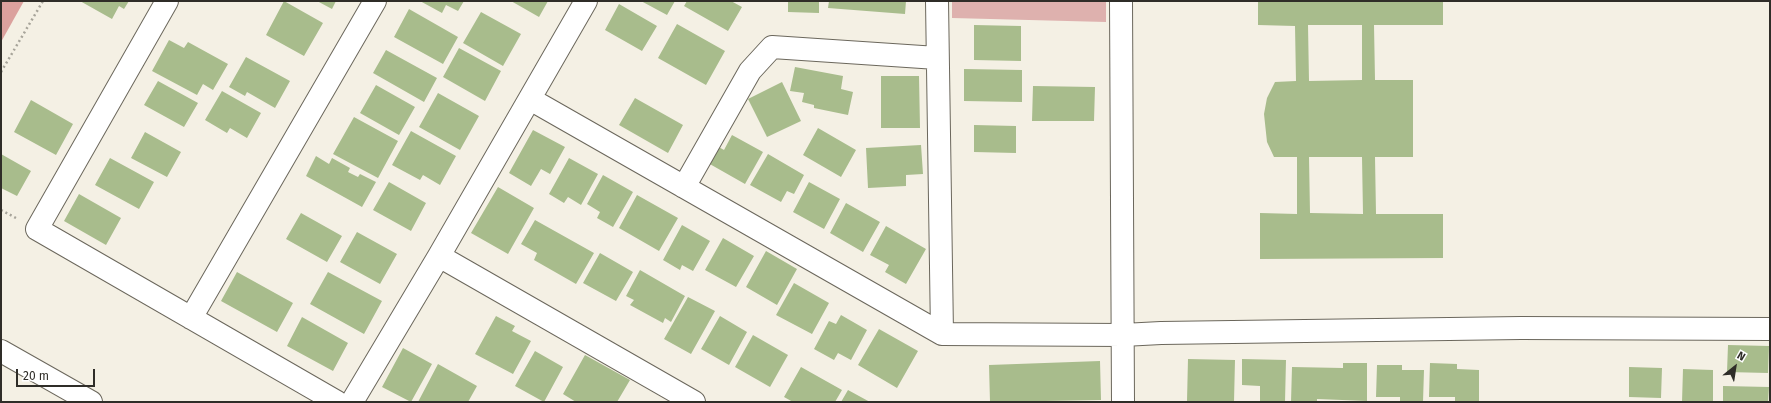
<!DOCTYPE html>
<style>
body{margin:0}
#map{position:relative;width:1771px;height:403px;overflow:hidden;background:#f4f0e4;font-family:"Fira Sans",sans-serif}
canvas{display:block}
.frame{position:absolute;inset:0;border:2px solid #2f2d28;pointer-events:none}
.north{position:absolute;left:1715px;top:347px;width:40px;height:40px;-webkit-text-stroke:3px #fff;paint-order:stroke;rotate:30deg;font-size:11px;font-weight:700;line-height:16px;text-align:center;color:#2f2d28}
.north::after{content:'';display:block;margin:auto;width:14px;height:18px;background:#2f2d28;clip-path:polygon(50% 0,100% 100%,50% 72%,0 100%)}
.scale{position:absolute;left:16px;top:369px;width:79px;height:18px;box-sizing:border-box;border:2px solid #2f2d28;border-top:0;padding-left:5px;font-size:12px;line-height:14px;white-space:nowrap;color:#2f2d28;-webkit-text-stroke:3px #fff;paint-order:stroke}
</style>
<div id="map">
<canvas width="1771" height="403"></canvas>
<div class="frame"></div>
<div class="north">N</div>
<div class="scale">20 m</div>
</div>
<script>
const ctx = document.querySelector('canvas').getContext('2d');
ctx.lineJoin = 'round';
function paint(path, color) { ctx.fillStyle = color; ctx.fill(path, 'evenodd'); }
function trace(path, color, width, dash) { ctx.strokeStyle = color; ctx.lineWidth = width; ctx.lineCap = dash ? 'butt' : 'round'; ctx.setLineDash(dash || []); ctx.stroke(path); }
const green = new Path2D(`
 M952,1H1106V22L952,18Z`);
const forest = new Path2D(`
 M1,1H24L1,42Z`);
const building = new Path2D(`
 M80,1H129L124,9L119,6L112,19Z
 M284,1L323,23L304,56L266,35Z
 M317,1H336L332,9Z
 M420,1H464L458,11L446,5L442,13Z
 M511,1H548L539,17Z
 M641,1H675L667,15Z
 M687,1H731L742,7L728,31L684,6Z
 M788,1H819V13L788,12Z
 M829,1H906L905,14L828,8Z
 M1258,1H1443V25H1374L1375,80H1413V157H1375L1376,214H1443V258L1260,259V213L1297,214V157H1274L1267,142L1264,114L1267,98L1275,82L1296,81L1295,26L1258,25ZM1308,25H1362V80L1309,81ZM1309,157H1362L1363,214L1310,213Z
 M619,4L657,26L642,51L605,30Z
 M409,9L458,37L443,64L394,37Z
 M481,12L521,34L503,66L463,43Z
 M677,24L725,51L706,85L658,58Z
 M974,25L1021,26V61L974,60Z
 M169,40L184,48L188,42L228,64L213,90L203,84L197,95L152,71Z
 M459,48L501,71L485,101L443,77Z
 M386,50L437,78L424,102L373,73Z
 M246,57L290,81L275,108L247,92L245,96L229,87Z
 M795,67L843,76L841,89L853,92L848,115L814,108V105L802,102L804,93L790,91Z
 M964,69L1022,70V102L964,101Z
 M881,76H919L920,128H881Z
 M158,81L198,103L184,127L144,105Z
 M782,82L801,121L767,137L748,99Z
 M376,85L415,107L399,135L360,113Z
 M1033,86L1095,87L1094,121H1032Z
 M222,91L261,113L247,138L230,128L227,133L205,120Z
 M438,93L479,116L460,150L419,127Z
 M635,98L683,125L668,153L619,125Z
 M31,100L73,124L56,155L14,132Z
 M354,117L398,141L378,178L333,154Z
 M974,125L1016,126V153L974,152Z
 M818,128L856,150L841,177L803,155Z
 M533,130L565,147L550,174L541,169L531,186L509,173Z
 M411,131L456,156L440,185L423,175L420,180L392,165Z
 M145,132L181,152L167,177L131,158Z
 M732,135L763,152L745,184L708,163L717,146L724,150Z
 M921,145L923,174L906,175V186L868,188L866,148Z
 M1,154L31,171L17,196L1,188Z
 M768,154L804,175L794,194L787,191L781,202L750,185Z
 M316,156L329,164L332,158L350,168L348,172L358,177L360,174L376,182L362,207L306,176Z
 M110,158L154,182L139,209L95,185Z
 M569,158L598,174L581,205L568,197L564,203L549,194Z
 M603,175L633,192L613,227L597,218L600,212L587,204Z
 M389,182L426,203L411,231L373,210Z
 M809,182L840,199L824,229L793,212Z
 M498,187L534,208L508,254L471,233Z
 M79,194L121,218L106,245L64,221Z
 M637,195L678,218L659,251L619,228Z
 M846,203L880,222L863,252L830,233Z
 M301,213L342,236L327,262L286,239Z
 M535,220L594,253L576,284L534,260L537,253L521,244Z
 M682,225L710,241L693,271L682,265L680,270L663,260Z
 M886,226L926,249L906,284L885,272L889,265L870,255Z
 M357,232L397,254L380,284L340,262Z
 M723,238L754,256L736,287L705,270Z
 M766,251L797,269L777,305L746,287Z
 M600,253L633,272L616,301L583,283Z
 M640,270L685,296L671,322L665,318L663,323L630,305L634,300L626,296Z
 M237,272L293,303L277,332L221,301Z
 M328,272L382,301L364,334L310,304Z
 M794,283L829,303L812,334L776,315Z
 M688,297L715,311L691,354L664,339Z
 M841,315L867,330L851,360L838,353L834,360L814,349L829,321L836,324Z
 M496,316L515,326L512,331L531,341L513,374L475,354Z
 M720,316L747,332L729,365L701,349Z
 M302,317L348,343L333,371L287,346Z
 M879,329L918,351L897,388L858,365Z
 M753,335L788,355L770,387L735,367Z
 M1728,345L1769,346L1768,373L1727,372Z
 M403,348L432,364L411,402L382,387Z
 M535,351L563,367L544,402L515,386Z
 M585,355L630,380L617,402H576L563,394Z
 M1188,359L1235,360L1234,402L1187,401Z
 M1242,359L1286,360L1285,402H1260V386L1242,385Z
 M1100,361L1101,400L990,402L989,365Z
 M1343,363H1367V401L1317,399V402H1291L1292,367L1343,368Z
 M1430,363L1457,364V369L1479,370V402H1455V397H1429Z
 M438,364L477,386L468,402H418Z
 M1377,365H1402V370H1424L1423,402H1400V397H1376Z
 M801,367L842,390L835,402H793L784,397Z
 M1629,367L1662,368L1661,398L1629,397Z
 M1683,369L1713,370V402H1682Z
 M1723,386L1769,387L1768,402H1723Z
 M848,390L870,402H841Z`);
const path = new Path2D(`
 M1,72L43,1
 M1,210L16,218`);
const minor = new Path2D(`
 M167,1L37,229L337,402
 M937,1L942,334
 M1121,1L1123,402
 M530,99L942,334L1123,335L1161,333L1521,328L1770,329
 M684,187L750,71L772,47L937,58
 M439,256L694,402
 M191,318L375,1
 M1,351L91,402
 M352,402L439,256L586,1`);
paint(green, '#deb1ae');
paint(forest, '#dba19d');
paint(building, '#a8bc8c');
trace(minor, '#6b675c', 24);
trace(path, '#a7a49a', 2.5, [2, 3]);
trace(minor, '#fff', 22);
</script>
